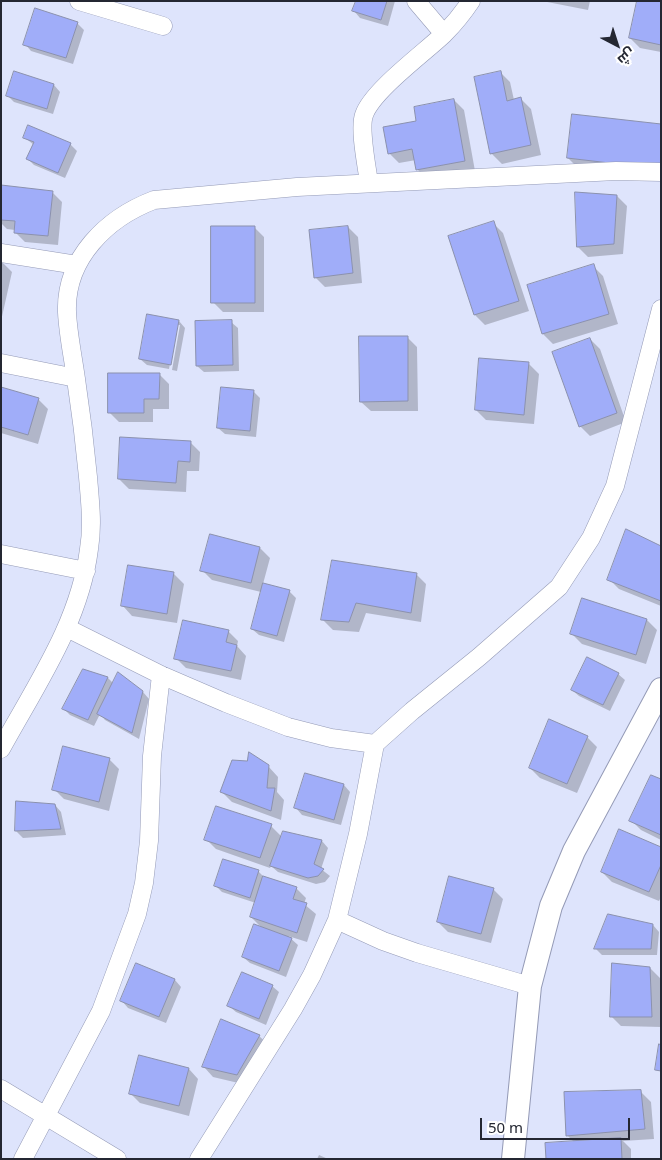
<!DOCTYPE html>
<meta charset="utf-8">
<style>
body{margin:0}
#map{position:relative;width:662px;height:1160px;overflow:hidden;background:#dee4fc;font-family:"Noto Sans",Cairo,sans-serif}
canvas{display:block}
.frame{position:absolute;inset:0;border:2px solid #242732;pointer-events:none}
.north{position:absolute;left:592px;top:20px;width:50px;height:50px;-webkit-text-stroke:4px #fff;paint-order:stroke;rotate:140deg;font-size:14px;font-weight:700;line-height:20px;text-align:center;color:#242732}
.north::after{content:'';display:block;margin:auto;width:18px;height:22px;background:#242732;clip-path:polygon(50% 0,100% 100%,50% 72%,0 100%)}
.scale{position:absolute;left:480px;top:1118px;width:150px;height:22px;box-sizing:border-box;border:2px solid #242732;border-top:0;padding-left:6px;font-size:15px;line-height:18px;white-space:nowrap;color:#242732;-webkit-text-stroke:4px #fff;paint-order:stroke}
</style>
<div id="map">
<canvas width="662" height="1160"></canvas>
<div class="frame"></div>
<div class="north">ش</div>
<div class="scale">50 m</div>
</div>
<script>
const ctx = document.querySelector('canvas').getContext('2d');
ctx.lineJoin = 'round';
function paint(path, color) { ctx.fillStyle = color; ctx.fill(path, 'evenodd'); }
function trace(path, color, width, dash) { ctx.strokeStyle = color; ctx.lineWidth = width; ctx.lineCap = dash ? 'butt' : 'round'; ctx.setLineDash(dash || []); ctx.stroke(path); }
const shadow = new Path2D(`
 M357,1H395L388,26L360,18L354,11Z
 M542,1H590L588,10Z
 M661,1V52L640,48L630,38Z
 M77,23L84,30L73,64L31,51L25,44Z
 M500,72L510,82L514,100L521,99L531,109L541,155L502,164L492,154L475,78Z
 M15,73L54,85L60,92L53,114L14,102L7,95Z
 M454,100L464,110L475,171L427,180L418,170L416,160L399,163L389,153L418,122Z
 M574,115L661,177L578,168L568,158Z
 M24,137L70,144L77,151L65,178L34,165L28,159L34,145Z
 M1,187L52,192L62,202L58,245L25,242L15,232V230L7,229L1,223Z
 M617,196L627,206L623,254L588,257L578,247Z
 M493,223L503,233L529,311L485,325L475,315L450,237Z
 M254,227L264,237V312H223L213,302Z
 M348,227L358,237L362,283L325,287L315,277Z
 M1,261L12,272L1,321Z
 M593,266L603,276L618,324L553,344L543,334L528,286Z
 M179,321L185,328L177,371L172,370L180,325H177L169,369L147,365L140,359Z
 M231,322L238,328L239,371L204,372L197,366Z
 M407,337L417,347L418,411H371L361,402Z
 M590,339L600,349L626,422L590,436L580,426Z
 M529,364L539,374L534,424L486,420L476,410Z
 M159,374L169,384V409H153V422H119L109,412Z
 M1,389L38,399L48,409L38,444L1,433Z
 M253,391L260,398L256,437L225,434L218,428Z
 M190,442L200,452L199,471H187L186,492L129,489L119,479Z
 M211,536L260,548L270,558L263,584L289,591L296,598L284,642L259,635L252,629L261,592L212,580L202,570Z
 M661,547V606L619,589L609,579Z
 M333,561L416,574L426,584L421,622L366,613L359,632L333,630L323,620Z
 M174,574L184,584L177,623L132,616L123,606Z
 M647,620L657,630L646,664L582,644L572,634Z
 M228,631L238,641L237,646L246,656L241,680L186,668L176,658Z
 M84,670L108,678L114,684L143,692L149,699L139,739L105,720L100,714L94,726L70,715L63,708Z
 M618,674L625,680L610,711L579,696L572,690Z
 M587,737L597,747L577,793L540,778L530,768Z
 M109,759L119,769L109,811L64,799L54,789Z
 M268,766L278,777L277,792L284,800L281,820L232,802L222,792Z
 M661,781V840L641,830L631,820Z
 M344,785L350,792L341,825L302,815L296,808Z
 M18,802L55,805L61,812L66,835L23,838L16,831Z
 M271,826L282,837L284,832L322,841L328,848L321,869L330,876L325,882L316,884L278,872L271,866L270,868L216,849L206,839Z
 M661,848V897L659,901L612,882L602,872Z
 M258,871L265,878L296,888L306,898L304,904L316,914L307,942L288,936L298,945L286,977L250,963L243,957L262,928L251,917L256,903L222,892L216,886Z
 M493,889L503,899L491,943L448,932L438,922Z
 M609,915L653,925L659,932L657,955H602L596,949Z
 M650,968L660,978L661,1027L621,1026L611,1016Z
 M175,980L181,987L166,1023L128,1008L122,1001Z
 M272,986L279,992L266,1025L236,1012L229,1006Z
 M259,1036L269,1045L247,1085L213,1077L204,1067Z
 M189,1069L198,1079L189,1116L140,1103L130,1093Z
 M641,1092L651,1102L654,1139L623,1141L631,1149V1159H548L574,1142L567,1135Z
 M319,1155L328,1159H317Z`);
const building = new Path2D(`
 M356,1H387L381,20L352,11Z
 M637,1H661V45L629,38Z
 M35,8L78,22L66,58L23,45Z
 M14,71L54,84L47,109L6,96Z
 M501,71L507,101L521,97L531,145L490,154L474,77Z
 M454,99L465,161L416,170L412,149L388,154L383,127L416,121L414,107Z
 M572,114L661,124V169L567,158Z
 M28,125L71,143L58,173L26,159L34,142L23,138Z
 M1,185L53,191L48,236L14,233L15,221L1,220Z
 M575,192L617,195L614,244L577,247Z
 M494,221L519,301L474,315L448,236Z
 M211,226H255V303H211Z
 M348,226L353,273L314,278L309,230Z
 M594,264L609,314L542,334L527,285Z
 M147,314L179,320L171,365L139,359Z
 M232,320L233,365L196,366L195,321Z
 M359,336H408V401L360,402Z
 M590,338L617,413L579,427L552,352Z
 M479,358L529,362L524,415L475,410Z
 M108,373H160L159,399H144V413H108Z
 M1,387L39,398L28,435L1,427Z
 M221,387L254,390L250,431L217,428Z
 M120,437L191,441L190,462L178,461L176,483L118,479Z
 M626,529L661,546V601L607,580Z
 M210,534L260,547L251,583L200,571Z
 M332,560L417,573L411,613L356,603L349,622L321,620Z
 M128,565L174,572L167,614L121,606Z
 M263,583L290,590L277,636L251,629Z
 M582,598L647,619L636,655L570,634Z
 M183,620L229,630L226,642L237,645L231,671L174,659Z
 M587,657L619,673L603,705L571,690Z
 M83,669L108,677L88,720L62,709Z
 M118,672L143,691L132,733L97,714Z
 M549,719L588,736L567,784L529,768Z
 M63,746L110,758L99,802L52,790Z
 M249,752L269,765L267,788H275L271,811L220,792L232,760L247,761Z
 M305,773L344,784L334,820L294,808Z
 M651,775L661,779V835L629,821Z
 M16,801L55,804L61,829L15,831Z
 M216,806L272,824L260,858L204,840Z
 M619,829L661,847V865L649,892L601,872Z
 M283,831L322,840L314,864L324,869L318,876L308,878L270,866Z
 M223,859L259,870L250,898L214,886Z
 M263,876L297,887L293,899L307,903L297,933L250,917Z
 M449,876L494,888L481,934L437,922Z
 M608,914L653,924L651,949H594Z
 M254,924L292,938L279,971L242,957Z
 M136,963L175,979L159,1017L120,1001Z
 M612,963L650,967L652,1017H610Z
 M242,972L273,985L259,1019L227,1006Z
 M221,1019L260,1035L237,1075L202,1067Z
 M659,1044L661,1045V1071L655,1070Z
 M139,1055L189,1068L179,1106L129,1094Z
 M641,1090L645,1129L566,1136L564,1092Z
 M621,1138L622,1159H546L545,1143Z`);
const minor = new Path2D(`
 M79,1L163,26
 M416,1L444,34
 M369,183C367,167 359,129 364,115C372,91 424,53 444,34C454,24 463,13 471,1
 M1,253L77,265
 M1,363L76,378
 M1,554L86,571
 M67,628L161,675L226,703L288,727L331,738L375,744L412,711L479,657L559,587L591,538L615,486L661,309
 M1,749C36,685 80,622 89,549C93,525 90,501 88,477C85,445 81,412 76,379C73,357 68,334 67,312C65,258 107,218 154,200L297,187L616,171L661,172
 M337,920L358,834L375,744
 M1,1089L117,1159
 M23,1159L101,1011L137,914L144,883L149,841L152,756L161,675
 M199,1159L293,1009L312,975L337,920L383,941L417,953L530,986`);
const tertiary = new Path2D(`
 M513,1159L530,986L551,906L574,851L661,689`);
paint(shadow, '#0003');
paint(building, '#a0adf9');
trace(building, '#8b91ad', 1);
trace(minor, '#949ab6', 19);
trace(tertiary, '#949ab6', 24);
trace(minor, '#fff', 18);
trace(tertiary, '#fff', 22);
</script>
